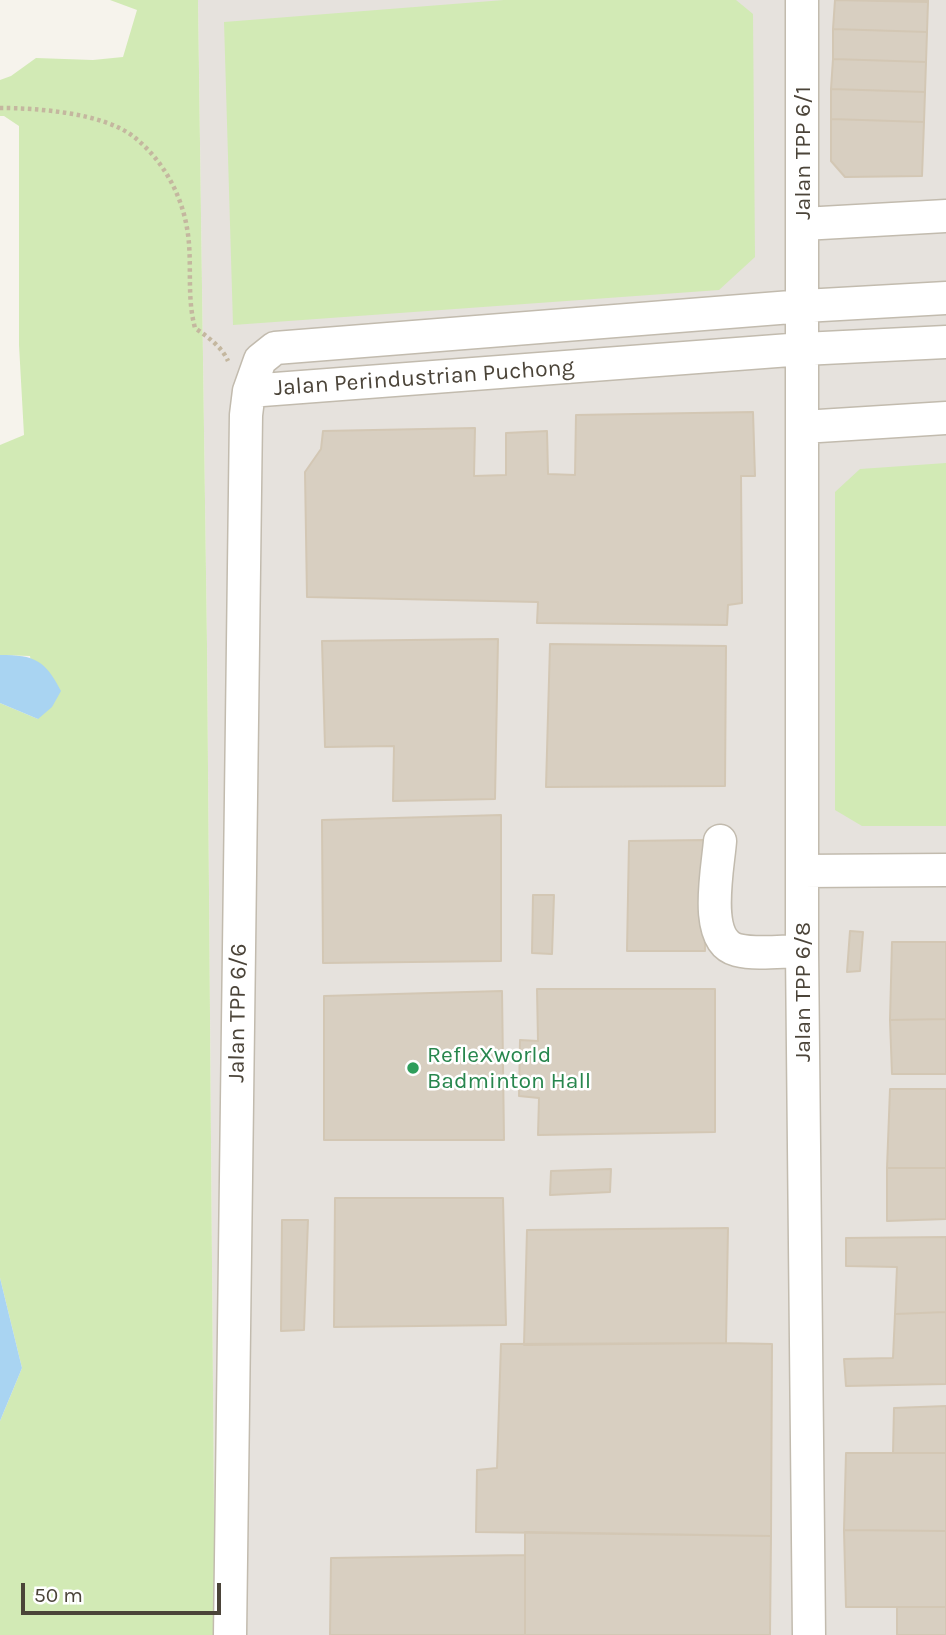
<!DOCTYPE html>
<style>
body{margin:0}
#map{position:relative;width:946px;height:1635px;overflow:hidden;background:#f6f3ec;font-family:Karla,sans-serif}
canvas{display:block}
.scale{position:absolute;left:21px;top:1583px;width:200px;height:32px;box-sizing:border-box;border:4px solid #4b4439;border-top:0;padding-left:9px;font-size:21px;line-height:24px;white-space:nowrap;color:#4b4439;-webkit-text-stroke:5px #fff;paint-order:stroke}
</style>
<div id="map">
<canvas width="946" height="1635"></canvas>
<div class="scale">50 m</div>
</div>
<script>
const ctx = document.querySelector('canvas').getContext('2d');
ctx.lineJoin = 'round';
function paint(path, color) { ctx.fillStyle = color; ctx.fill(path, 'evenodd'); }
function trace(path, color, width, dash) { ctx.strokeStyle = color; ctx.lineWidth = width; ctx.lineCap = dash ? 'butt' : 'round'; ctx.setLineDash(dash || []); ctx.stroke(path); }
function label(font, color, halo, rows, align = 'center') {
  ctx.font = font + ' Karla,sans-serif'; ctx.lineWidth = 5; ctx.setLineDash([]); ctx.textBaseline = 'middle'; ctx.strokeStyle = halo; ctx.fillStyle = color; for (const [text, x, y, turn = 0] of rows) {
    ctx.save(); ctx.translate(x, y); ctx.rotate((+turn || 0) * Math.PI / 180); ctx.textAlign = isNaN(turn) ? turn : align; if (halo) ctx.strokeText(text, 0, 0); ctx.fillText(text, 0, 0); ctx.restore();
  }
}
const industrial = new Path2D(`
 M198,0H946V1635H215L207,644Z`);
const green = new Path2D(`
 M110,0H198L207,644L215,1635H0V1421L22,1368L0,1278V703L38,719L30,656L0,655V445L24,435L19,345V126L4,116H0V80L11,76L36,58L93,60L123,57L137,10Z
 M504,0H736L753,14L755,257L719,290L233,325L224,22Z
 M946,463V826H862L835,810V492L860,469Z`);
const water = new Path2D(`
 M0,655C35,655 45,660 61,691L52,707L38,719L0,703Z
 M0,1278L22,1368L0,1421Z`);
const building = new Path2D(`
 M835,0L928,2L927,32L833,29Z
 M858,0H928V2Z
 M833,29L927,32L926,62L833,59Z
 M833,59L926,62L925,92L831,89Z
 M831,89L925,92L924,122L831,119Z
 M831,119L924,122L922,176L845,177L831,161Z
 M753,412L755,476H741L742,603L728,605L727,625L537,623L538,602L307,597L305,472L321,449L323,431L475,428L474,476L506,475V433L547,431L548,474L575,475L576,415Z
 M498,639L495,799L393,801L394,746L325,747L322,641Z
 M550,644L726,646L725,786L546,787Z
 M501,815V961L323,963L322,820Z
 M704,840L705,951H627L629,841Z
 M533,895H554L552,954L532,953Z
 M850,931L863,932L860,971L847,972Z
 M892,942H946V1019L890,1020Z
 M537,989H715V1132L538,1135L539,1098L519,1096L520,1040L538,1041Z
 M502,991L504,1140H324V996Z
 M946,1019V1074H892L890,1020Z
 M890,1089H946V1168H887Z
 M887,1168H946V1219L887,1221Z
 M611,1169L610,1192L550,1195L551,1171Z
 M335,1198H503L506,1325L334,1327Z
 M282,1220H308L304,1330L281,1331Z
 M728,1228L726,1343L524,1345L527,1230Z
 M946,1237V1312L895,1314L897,1267L846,1266V1238Z
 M946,1312V1384L846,1386L844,1359L893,1358L895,1314Z
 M726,1343L772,1344L771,1536L476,1532L477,1470L497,1468L501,1344Z
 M946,1406V1453H893L894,1408Z
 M846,1453H946V1531L844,1530Z
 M844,1530L946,1531V1607H846Z
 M525,1532L771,1536L770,1635H525Z
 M525,1555V1635H330L331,1558Z
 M897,1607H946V1635H897Z`);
const path = new Path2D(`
 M0,108C38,108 104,113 134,137C162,159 181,193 187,228C193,261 186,295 195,328C208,337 222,347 228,361`);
const minor = new Path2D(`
 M802,0V951L809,1635
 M803,224L946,216
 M249,391L803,349L946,342
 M803,427L946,418
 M720,841C718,869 702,941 737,950C757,955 782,951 802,951
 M803,871L946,870
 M230,1635L246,415L249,391L260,360L275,348L804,306L946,298`);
const markers = [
 [413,1068,7,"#2e9e5b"]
];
const streetNames = [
 ["Jalan TPP 6/1",803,153,-90],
 ["Jalan Perindustrian Puchong",424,378,-4],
 ["Jalan TPP 6/8",803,992,-90],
 ["Jalan TPP 6/6",238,1013,-89]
];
const leisureNames = [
 ["RefleXworld",427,1055],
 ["Badminton Hall",427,1081]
];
paint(industrial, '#e6e2dd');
paint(green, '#d2eab5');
paint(water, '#a9d4f2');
paint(building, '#d8cfc1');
trace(building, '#d3c7b4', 2);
trace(minor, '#c2bbae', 35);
trace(path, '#c4b79f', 4.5, [3.5, 3.5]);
trace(minor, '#fff', 32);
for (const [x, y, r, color] of markers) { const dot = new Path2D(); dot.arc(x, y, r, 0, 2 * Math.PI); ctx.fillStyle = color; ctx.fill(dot); trace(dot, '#fff', 2.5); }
label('23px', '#4b4439', '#fff', streetNames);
label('23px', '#27864d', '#fff', leisureNames, 'left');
</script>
